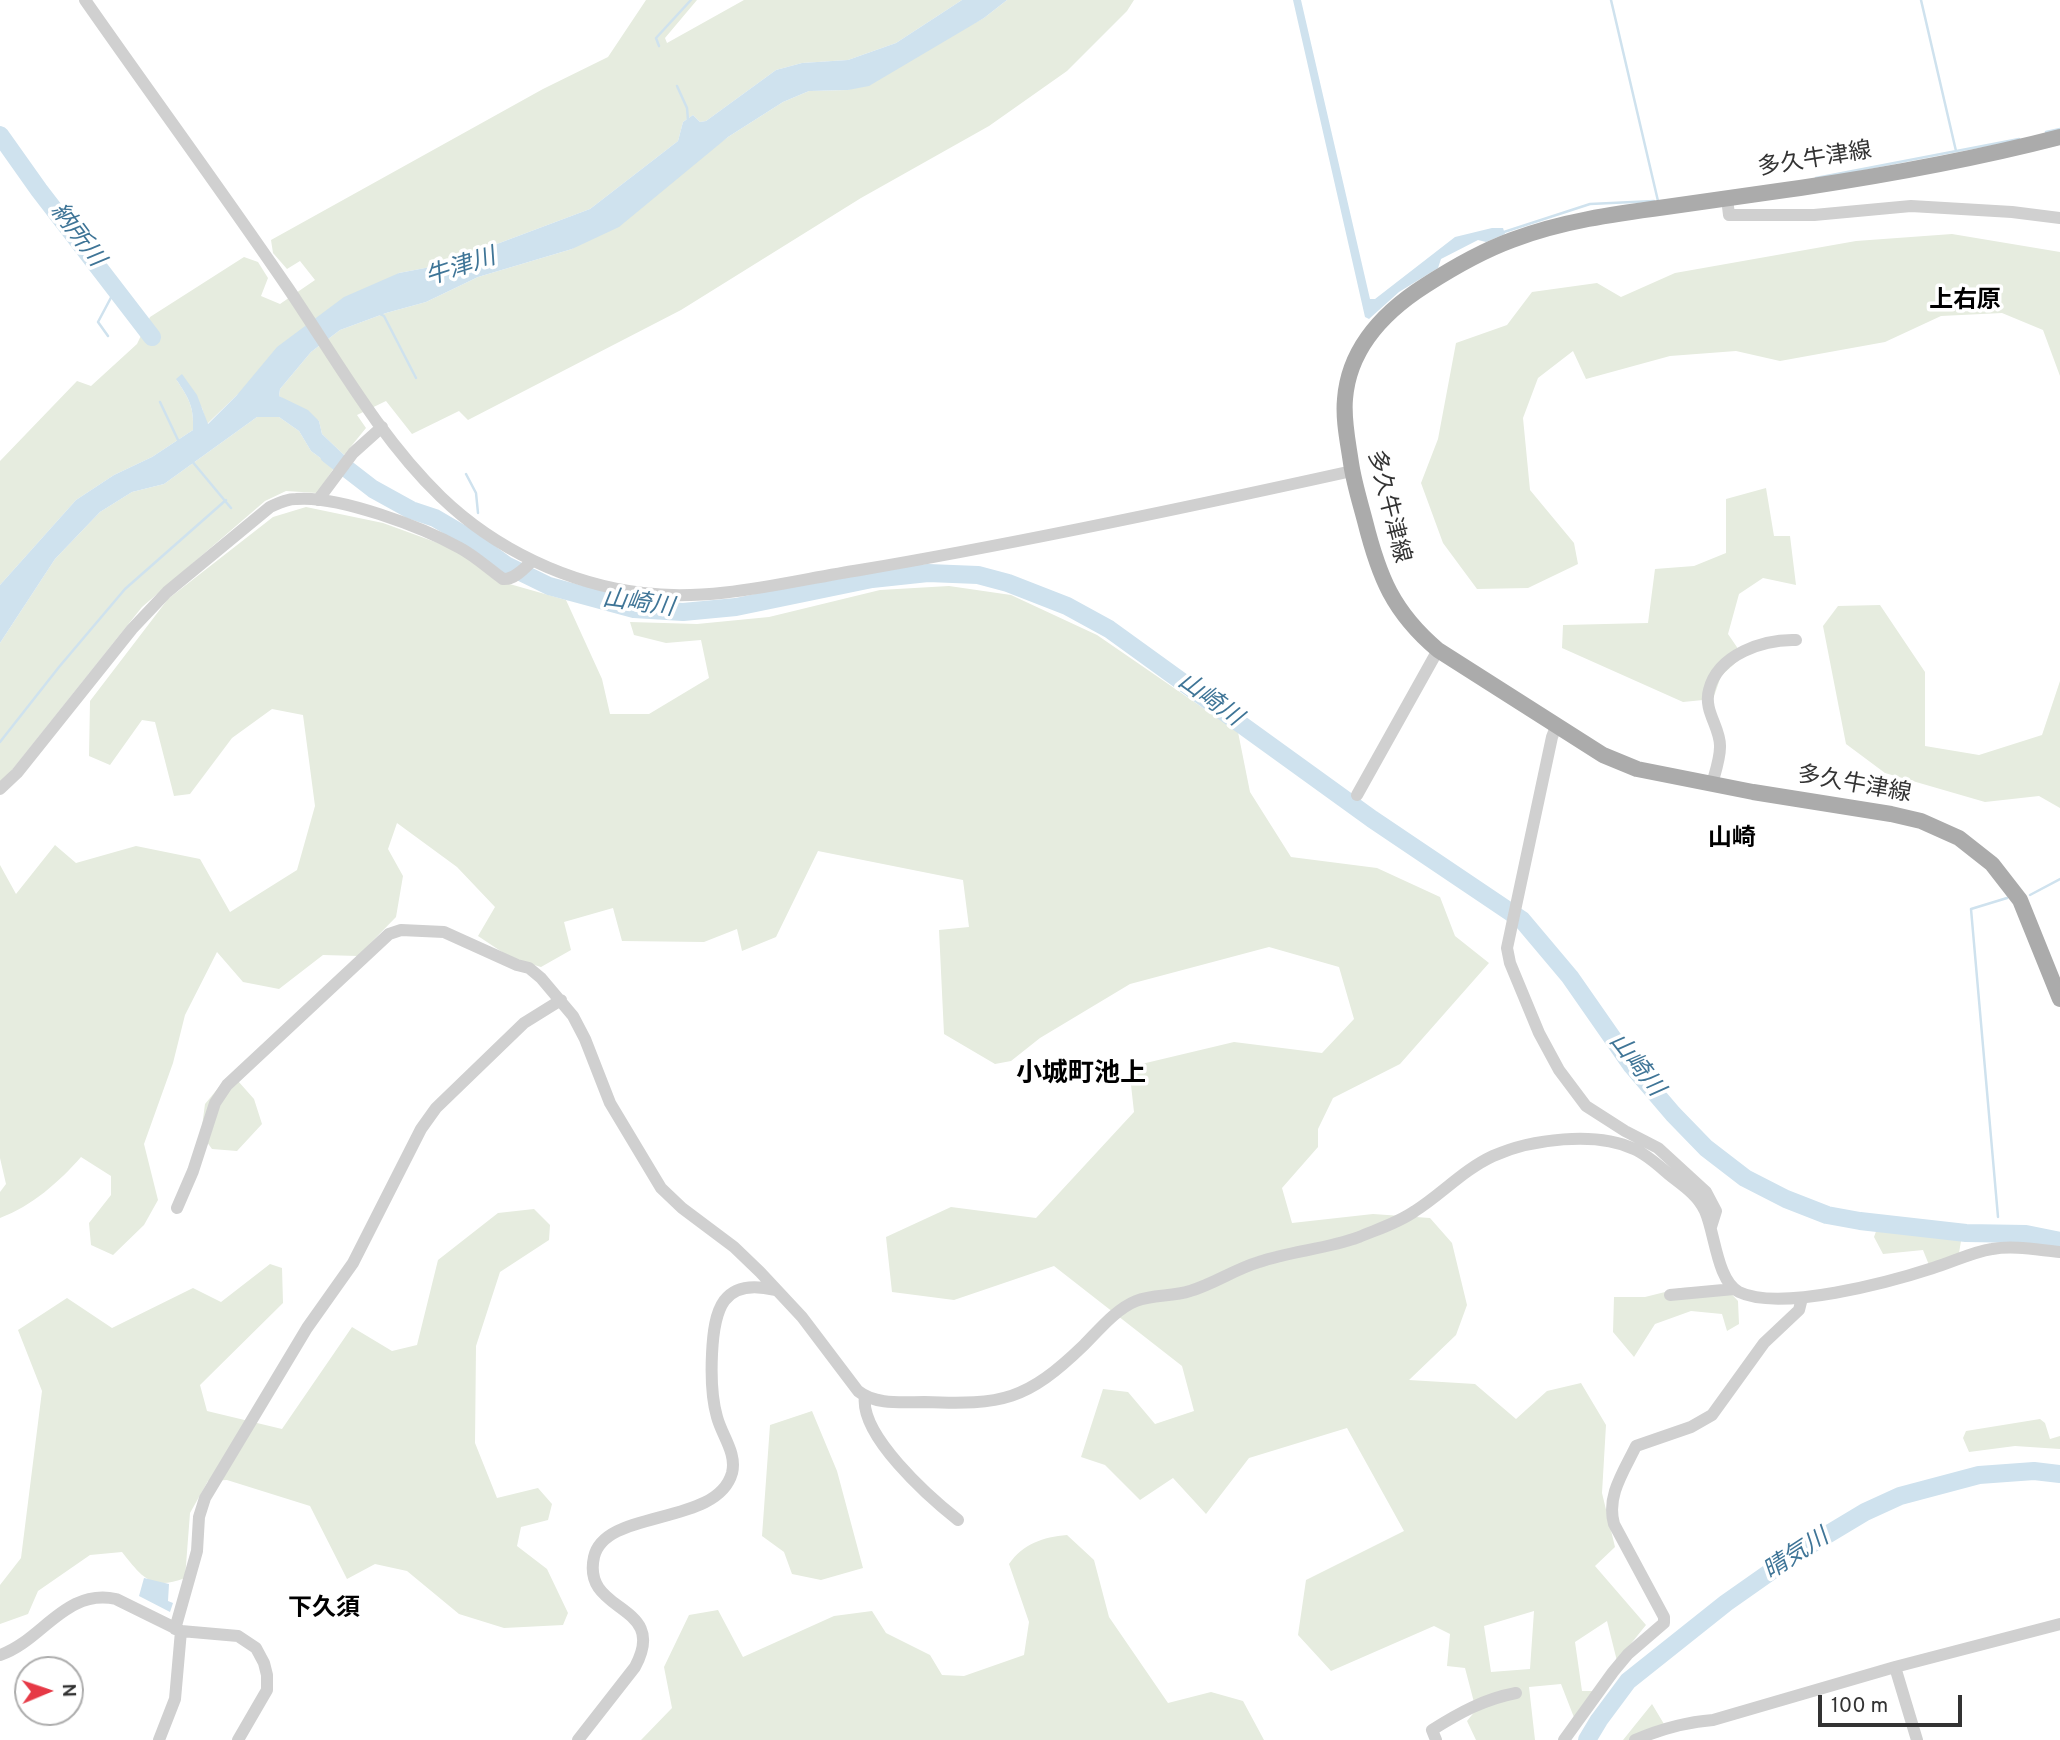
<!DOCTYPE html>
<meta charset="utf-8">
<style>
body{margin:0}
#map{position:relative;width:2060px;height:1740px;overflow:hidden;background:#fff;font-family:Overpass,sans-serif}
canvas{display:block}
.north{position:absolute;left:14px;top:1656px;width:70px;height:70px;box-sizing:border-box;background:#fff;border:2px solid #adadad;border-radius:50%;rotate:88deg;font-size:19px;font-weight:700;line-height:28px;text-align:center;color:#333}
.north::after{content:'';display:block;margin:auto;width:24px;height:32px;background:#e63946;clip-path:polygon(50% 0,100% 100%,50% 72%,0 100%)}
.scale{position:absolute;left:1818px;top:1695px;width:144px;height:32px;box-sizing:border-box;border:4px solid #333;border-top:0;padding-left:9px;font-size:21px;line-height:24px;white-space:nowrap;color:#333;-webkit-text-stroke:5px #fff;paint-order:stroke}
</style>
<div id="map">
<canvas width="2060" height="1740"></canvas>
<div class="north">N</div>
<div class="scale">100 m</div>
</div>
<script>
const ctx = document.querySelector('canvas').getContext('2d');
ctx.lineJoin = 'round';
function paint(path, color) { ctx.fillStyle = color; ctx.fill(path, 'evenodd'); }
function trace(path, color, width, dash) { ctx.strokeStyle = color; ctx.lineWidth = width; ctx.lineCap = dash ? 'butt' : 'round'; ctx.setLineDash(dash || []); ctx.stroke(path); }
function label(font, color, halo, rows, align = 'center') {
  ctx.font = font + ' Overpass,"Noto Sans JP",sans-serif'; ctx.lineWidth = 7; ctx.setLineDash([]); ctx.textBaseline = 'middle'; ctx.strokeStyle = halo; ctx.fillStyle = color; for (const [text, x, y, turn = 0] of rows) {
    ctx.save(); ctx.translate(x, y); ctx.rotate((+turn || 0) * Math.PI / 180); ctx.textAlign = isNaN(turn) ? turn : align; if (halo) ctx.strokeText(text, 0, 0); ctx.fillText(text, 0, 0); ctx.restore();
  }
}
const green = new Path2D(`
 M646,0H697L665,38L667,43L744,0H962L896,43L848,60L802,63L776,70L706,121L700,122L693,115L683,122L678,141L590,209L441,265L399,273L237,395L207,424L202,408L176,379C189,399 194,406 193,430L152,457L114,475L76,500L0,585V461L77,381L91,386L137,344L150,317L244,257L258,262L268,278L261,296L280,304L315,280L300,261L287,269L273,253L271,240L543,89L608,57Z
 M1007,0H1134L1127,11L1067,71L989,126L861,198L681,310L468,420L459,411L412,434L386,401L357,415L366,428L344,455L322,434L319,421L279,396L280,389L311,352L340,330L386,313L426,302L478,277L572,249L728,137L783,102L809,91L848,90L984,18Z
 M1952,234L2060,252V376L2043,330L2002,313L1941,316L1885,342L1780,361L1736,351L1670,356L1586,379L1573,351L1538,378L1523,418L1530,490L1574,543L1578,564L1528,588L1477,589L1443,543L1421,483L1438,439L1456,343L1507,325L1532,292L1597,283L1621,297L1675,273L1856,241Z
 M257,417H279L299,431L311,451L334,468L317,493L286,491L265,501L142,607L0,785V643L55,559L100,512L132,492L164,484Z
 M1766,488L1774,536H1790L1796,585L1763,578L1739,594L1728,634L1743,656L1721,676L1713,699L1683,702L1562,648L1563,625L1648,623L1655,569L1694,566L1726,553V499Z
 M306,507L383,523L449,547L506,583L566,600L602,679L610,714H649L709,678L701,640L666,643L634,635L630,622L697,624L769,617L880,590L949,586L1011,595L1097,635L1238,732L1250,792L1291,857L1377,868L1440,897L1455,936L1489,963L1400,1064L1333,1098L1318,1129V1147L1282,1188L1292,1223L1373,1214L1430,1218L1452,1243L1467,1305L1456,1335L1409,1380L1475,1384L1516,1419L1547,1391L1581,1383L1606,1425L1602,1493L1615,1547L1595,1566L1646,1625L1617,1661L1607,1621L1575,1642L1582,1691H1594L1575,1720L1561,1684L1529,1687L1535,1740H1476L1467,1721L1476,1710L1465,1668L1447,1666L1450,1634L1434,1626L1331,1671L1298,1635L1306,1580L1404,1531L1347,1428L1249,1458L1206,1514L1173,1478L1140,1500L1105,1465L1081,1457L1103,1389L1128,1392L1155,1424L1194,1411L1182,1366L1054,1266L954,1300L892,1292L886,1237L951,1207L1036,1218L1134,1112L1129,1067L1234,1042L1322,1053L1354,1019L1339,967L1269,947L1130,984L1040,1038L1011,1061L995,1064L944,1034L939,930L969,927L963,880L818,851L776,937L742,951L737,929L704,942L622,941L613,908L564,922L571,950L541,967L511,958L478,936L495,907L457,867L397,823L388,849L403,876L396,917L358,956L323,955L279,989L243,982L217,952L185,1015L173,1063L144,1144L158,1200L144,1225L113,1255L91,1245L89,1223L111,1195V1176L81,1157C59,1182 32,1206 0,1218V1192L6,1184L0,1158V865L16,894L55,845L76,863L136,846L200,859L230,912L297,870L315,806L303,715L272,709L232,738L190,794L174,796L155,722L142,720L110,765L89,756L90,701L168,599L273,517ZM1534,1611L1530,1669L1491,1672L1484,1626Z
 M1880,605L1925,672V746L1979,755L2042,735L2060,681V808L2039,796L1985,802L1885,773L1846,744L1823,626L1838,606Z
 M224,1081H238L254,1099L262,1124L237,1151L212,1149L201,1134L205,1104Z
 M534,1209L550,1225L549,1240L500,1272L476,1346L475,1443L497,1498L538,1488L552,1504L548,1520L521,1527L517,1546L547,1569L568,1613L563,1625L504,1628L459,1614L407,1571L375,1564L347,1579L310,1506L227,1480L208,1481L190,1513L185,1578C151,1591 142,1577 122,1552L90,1555L38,1591L28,1614L0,1624V1585L21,1558L42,1391L18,1330L67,1298L112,1328L193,1288L221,1302L270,1264L282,1268L283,1303L200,1385L207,1411L282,1429L352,1327L392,1351L417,1345L438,1260L498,1213Z
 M1878,1226L1949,1235L1961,1241L1959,1253L1929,1265L1923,1250L1883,1254L1874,1237Z
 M1724,1286L1738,1301L1739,1324L1727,1331L1722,1314L1691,1311L1655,1324L1634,1357L1613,1332L1614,1297H1645L1681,1288Z
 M812,1411L837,1471L863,1568L821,1580L792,1574L784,1552L762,1536L770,1425Z
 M2040,1419L2045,1423L2050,1439L2060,1436V1449L2015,1446L1969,1452L1963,1438L1966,1431Z
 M1067,1535L1094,1560L1109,1617L1168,1703L1211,1692L1243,1701L1264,1740H641L672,1708L664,1667L689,1615L718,1610L743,1657L834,1616L872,1611L886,1633L930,1655L942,1675L964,1676L1024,1655L1029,1622L1009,1564C1023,1544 1043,1537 1067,1535Z
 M1652,1704L1667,1729L1642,1740H1623Z`);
const water = new Path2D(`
 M962,0H1007L984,18L869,86L848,90L809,91L783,102L728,137L619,227L572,249L478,277L426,302L386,313L340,330L311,352L280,389L279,396L308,410L319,421L322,434L344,455L334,468L311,451L299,431L279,417H257L164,484L132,492L100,512L55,559L0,643V585L76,500L114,475L152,457L193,430C194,406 189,399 176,379L182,374L197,395L208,424L237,395L277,347L344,297L399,273L441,265L590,209L678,141L683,122L693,115L700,122L706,121L776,70L802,63L848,60L896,43Z
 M1293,0H1301L1370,299H1375L1455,237L1492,228H1503L1505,234L1486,242L1478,240L1441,259L1438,268L1399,292L1369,319L1365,317Z
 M144,1578L169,1584L168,1601L173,1603L170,1612L139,1596Z`);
const stream = new Path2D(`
 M1611,0L1658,201
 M1921,0L1956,151
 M659,46L656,38L691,0
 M677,86L687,108L688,120
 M2046,132L2060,129
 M1816,178L2019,139
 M1504,232L1590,204L1654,201
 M380,314L384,316L416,378
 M108,336L98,322L115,290
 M160,402L178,440
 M191,460L231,508
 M466,474L476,493L478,513
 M0,742L59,667L125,589L226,500
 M2030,895L2060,879
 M1998,1217L1971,909L2007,898`);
const river = new Path2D(`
 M0,135L39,190L152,337
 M329,455L373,489L411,510L435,518L469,538L506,565L549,586L634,609L683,612L736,607L872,579L928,573L978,575L1008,583L1067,606L1109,629L1372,819L1522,920L1570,977L1632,1066L1673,1114L1706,1148L1745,1178L1786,1199L1827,1215L1860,1221L1966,1233L2026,1234L2060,1241
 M1587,1740L1599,1720L1628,1681L1726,1603L1800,1551L1865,1512L1900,1496L1979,1475L2034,1471L2060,1474`);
const minor = new Path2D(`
 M85,0C152,96 222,191 288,288C336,359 379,437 441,497C495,549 568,584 643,593C715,602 789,581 860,570C1025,542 1189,507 1352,471
 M1727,198L1729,215H1814L1911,206L2012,212L2060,218
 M318,500L353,453L382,427
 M1556,727L1552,737L1507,948L1510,963L1539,1033L1559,1070L1586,1106L1625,1131L1658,1148L1706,1192L1716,1211L1711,1227
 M1712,784C1715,773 1720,759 1720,747C1721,728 1703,711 1709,690C1718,654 1764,639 1796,640
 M0,789L17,773L132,629L167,592L270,507C279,503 286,499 296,499C338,495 422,527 460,548C475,556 489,569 503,579C514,580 525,568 532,561
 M1357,795L1438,650
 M177,1208L193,1171L215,1103L227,1085L389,934L401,930L444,932L517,965L529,968L541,978L573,1016L585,1039L610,1103L661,1188L682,1208L734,1247L760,1272L802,1317L858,1391C875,1405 902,1402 924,1402C1003,1405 1026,1401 1084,1345C1099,1330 1116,1309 1136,1301C1153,1294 1172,1297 1190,1291C1214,1284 1235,1269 1259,1262C1291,1251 1327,1249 1359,1237C1378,1229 1398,1223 1415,1211C1442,1194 1463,1170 1493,1156C1531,1139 1596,1131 1634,1149C1648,1155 1660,1167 1672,1177C1685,1187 1698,1196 1705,1211C1715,1233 1717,1281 1739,1292C1780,1312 1890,1282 1933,1268C1953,1262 1972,1252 1992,1249C2014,1245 2038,1250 2060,1252
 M1670,1295L1734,1289
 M865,1396C859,1435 929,1497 958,1520
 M175,1629L197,1551L199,1517L205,1498L307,1328L353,1263L421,1129L436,1108L524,1023L561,1000
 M0,1655C42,1641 65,1588 116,1599L181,1631L238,1636L256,1648L264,1663L267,1675V1690L238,1740
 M1895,1667L1917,1740
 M159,1740L175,1699L181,1631
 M578,1740L635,1667C670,1602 581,1615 594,1557C605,1508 717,1527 732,1473C737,1453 722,1436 717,1417C711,1396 711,1375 712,1354C714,1310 722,1277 775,1290
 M1436,1740L1432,1730C1459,1713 1484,1699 1516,1693
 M1564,1740L1613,1672L1628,1654L1664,1623V1617L1614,1524C1606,1496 1624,1471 1636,1446L1691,1427L1712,1415L1764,1343L1799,1310L1802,1298
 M1635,1740C1661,1729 1685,1722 1713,1720L1895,1667L2060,1624`);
const major = new Path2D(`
 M2060,137C1975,159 1887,175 1800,188C1755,194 1710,201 1666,207C1614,214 1562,221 1512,240C1482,251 1454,267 1426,285C1385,311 1349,347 1345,399C1343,420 1348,442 1351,463C1354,483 1360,502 1365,521C1379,577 1393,612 1438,650L1603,755L1637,769L1753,792L1891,814L1921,821L1959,838L1992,864L2020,900L2060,999`);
const streetNames = [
 ["多久牛津線",1815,161,-9],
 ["多久牛津線",1387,507,76],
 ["多久牛津線",1854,786,10]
];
const waterNames = [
 ["納所川",76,236,53],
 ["牛津川",461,269,-18],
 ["山崎川",638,605,8],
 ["山崎川",1209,701,36],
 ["山崎川",1635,1066,52],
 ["晴気川",1797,1556,-33]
];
const neighbourhoodNames = [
 ["上右原",1965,302],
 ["山崎",1732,840],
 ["下久須",324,1610]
];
const quarterNames = [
 ["小城町池上",1081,1076]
];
paint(green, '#e6ecdf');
paint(water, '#cfe2ee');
trace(stream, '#cfe2ee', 2.5);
trace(river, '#cfe2ee', 18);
trace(minor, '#d0d0d0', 12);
trace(major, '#ababab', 16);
label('23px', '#333', '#fff', streetNames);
label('italic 24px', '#3f7597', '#fff', waterNames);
label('bold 24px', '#000', '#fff', neighbourhoodNames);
label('bold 26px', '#000', '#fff', quarterNames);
</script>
